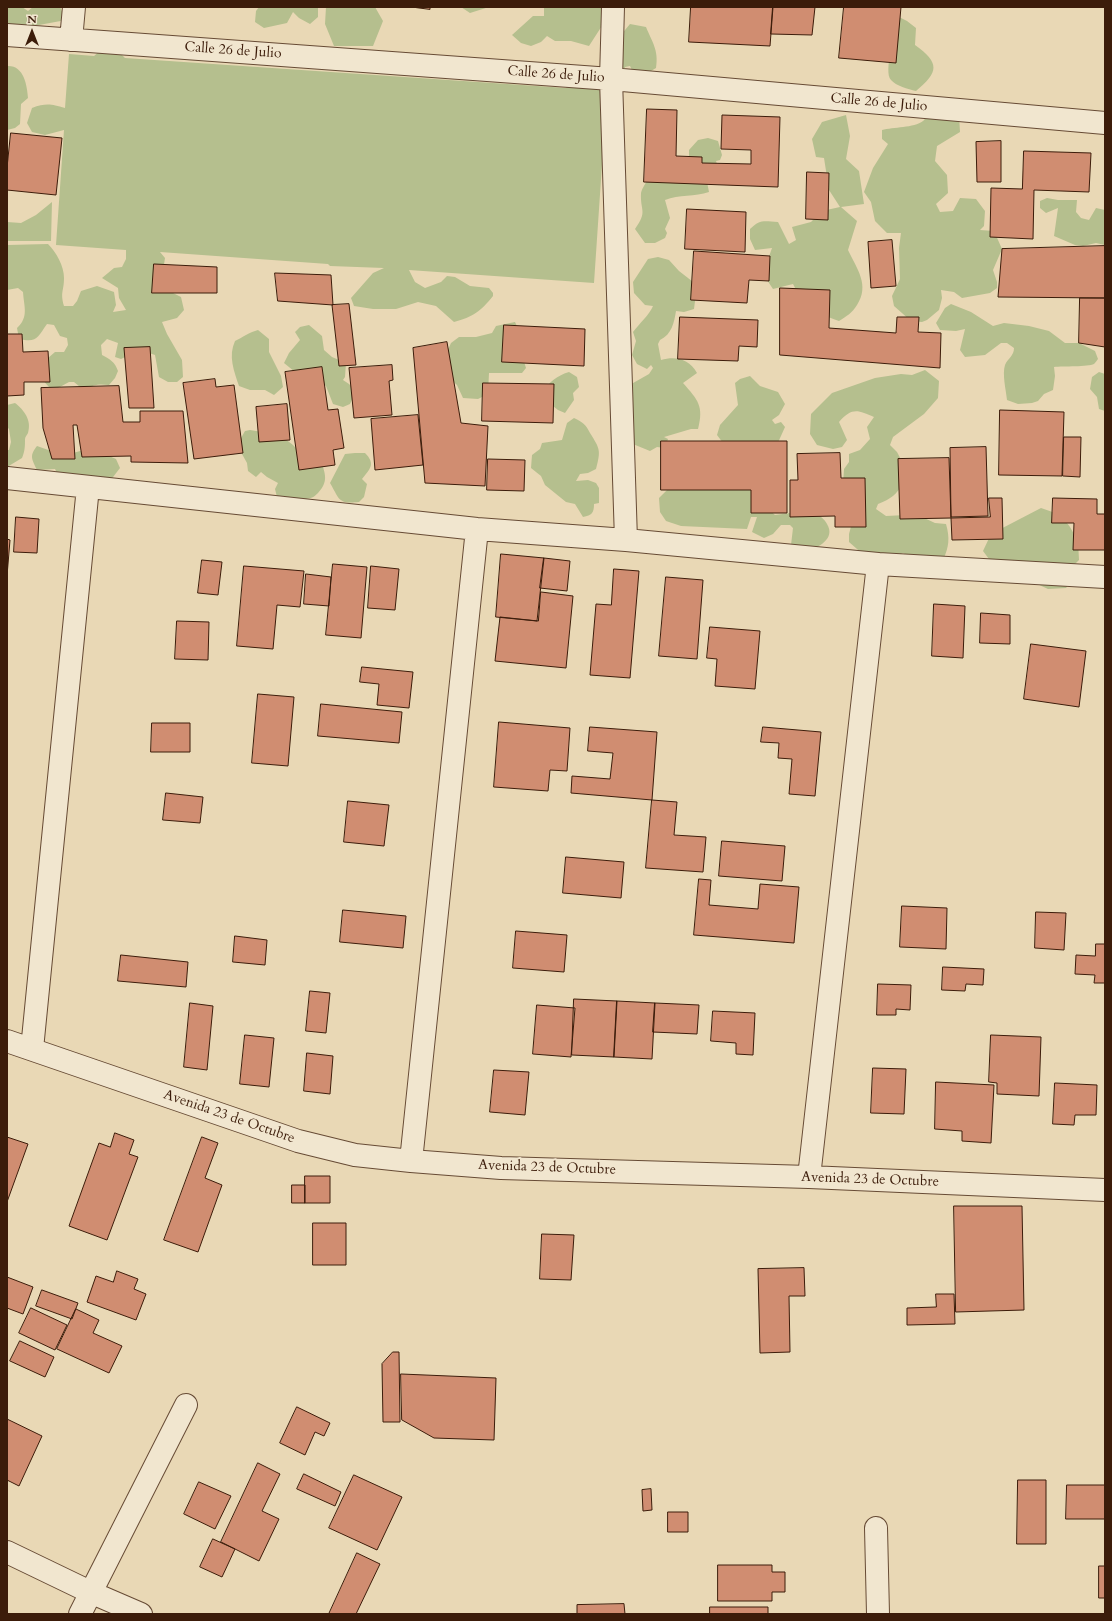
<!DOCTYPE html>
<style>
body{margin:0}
#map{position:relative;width:1112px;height:1621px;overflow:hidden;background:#e9d8b5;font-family:Cardo,serif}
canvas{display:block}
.frame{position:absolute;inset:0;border:8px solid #3c1c0a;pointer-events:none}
.north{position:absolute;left:12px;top:12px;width:40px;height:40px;-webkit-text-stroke:3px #f1e6cf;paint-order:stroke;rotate:0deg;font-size:11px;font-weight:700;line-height:16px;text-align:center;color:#3c1c0a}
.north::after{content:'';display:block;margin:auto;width:14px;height:18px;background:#3c1c0a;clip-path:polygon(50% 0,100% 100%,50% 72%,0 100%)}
</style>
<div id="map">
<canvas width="1112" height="1621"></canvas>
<div class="frame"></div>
<div class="north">N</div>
</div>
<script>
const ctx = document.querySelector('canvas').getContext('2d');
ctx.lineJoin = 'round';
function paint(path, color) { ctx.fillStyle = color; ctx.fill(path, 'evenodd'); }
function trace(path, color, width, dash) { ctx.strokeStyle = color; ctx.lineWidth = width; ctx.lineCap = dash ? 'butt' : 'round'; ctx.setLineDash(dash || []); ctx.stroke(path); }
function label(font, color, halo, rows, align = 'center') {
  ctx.font = font + ' Cardo,serif'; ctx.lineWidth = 4; ctx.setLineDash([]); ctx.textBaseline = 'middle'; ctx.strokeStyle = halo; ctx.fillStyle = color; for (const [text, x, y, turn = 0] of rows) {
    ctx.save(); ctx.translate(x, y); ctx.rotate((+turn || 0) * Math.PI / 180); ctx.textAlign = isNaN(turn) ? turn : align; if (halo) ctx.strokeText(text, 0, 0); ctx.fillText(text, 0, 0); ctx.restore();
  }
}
const green = new Path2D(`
 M7,7H22L28,11L33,7H60L66,20L39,25H7Z
 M259,7H318V17L310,24L299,18L293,12L287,23L264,28L255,22L256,11Z
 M326,7H375L383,21L373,46H334L325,24Z
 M461,7H489L470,13Z
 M544,7H602L607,18L589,46L571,41H555L547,36L541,42L531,46L521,43L512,35L533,16H544Z
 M899,17L907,21L916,28L915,45C940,63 939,72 916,91C908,89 896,86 891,80C883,72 896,29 899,17Z
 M630,24L646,27C652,42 659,50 656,68L651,71L649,80H637L630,66L625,67L624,72L612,66L615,42Z
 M100,51L120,53L125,58L566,88L574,75L607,91L594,283L409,270L415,282L425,288L441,282L447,276L455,277L470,286L489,288L493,293V296C481,311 473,317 454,322L436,306L418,302L396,309H373L354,306L351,298L373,273L384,268L330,266L328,264L160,252L165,258L161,284L167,290L181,297L184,310L177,318L162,322L167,334L182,360L183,377L177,382H168L159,377L155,355L140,350L121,359L115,357L118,343L107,339L101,345L102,355C110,359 115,362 118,371L115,378L109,385C99,384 93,384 85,391L74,382H69L58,388L49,387L39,376L40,365L55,352H64L68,345L67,338L60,336L54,325L47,324C37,338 37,343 19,339L17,328C29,317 24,307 23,292L18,288L7,290V245L48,244C56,252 64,266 64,278C64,291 60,292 64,306H73L77,301L81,291L97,286L114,292L116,305L113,312L126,310L119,298L118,288L102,278L114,268L122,267L126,259V250L56,245L64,130L45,135L32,132L27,123L32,108C46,103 51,104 65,108L69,54L94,56Z
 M7,66C24,65 27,85 28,98L21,104L20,124L15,128L7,130Z
 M928,113L959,115L960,132L937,146L935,161L947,175L948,193L936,204L940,212L953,211L960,198L976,199L985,211L984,226L980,230L994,231L1002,249L993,270L997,282V288L990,293L962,298L954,292L941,290L942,298L939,310L927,320L922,322L911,321L894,306L892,296L900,279L899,248L901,233H887L875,221L871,202L864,192L873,168L888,144L882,139V130C893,127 914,128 923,121C925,120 927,115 928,113Z
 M846,115L850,136L846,159L859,171L864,204L841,207L857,221L848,250C857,269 870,285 857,305C852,313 847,316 839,321C816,313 804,306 793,284L773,289L763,274L772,248L755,250L750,239V229C760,219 764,221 778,222L789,244L796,240L792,227L811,222L822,211L840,207L829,190L824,158L816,157L812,139L822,122Z
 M708,138L718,141L722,155L720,160L716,161L717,164L706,172L699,160L689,156V150L698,140Z
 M648,179L707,182L709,192C695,197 679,194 665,200L670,218L665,229L667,233L665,238L655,243H645L635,229C648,211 640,211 641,193C642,188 646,183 648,179Z
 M1047,198L1058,200H1077L1076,212L1081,218L1089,220L1096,208L1105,210V245L1096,243L1083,246L1075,245L1054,236L1058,208L1046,213L1040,208V201Z
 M52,202L51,241H7V222L21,223L36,215Z
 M658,257L669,260L679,271L697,285L694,309L684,312L676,311C674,323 672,334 660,340L658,344L661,360C676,356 689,359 697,373L683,383C698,400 704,406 698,429H691L664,437L668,439L665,448L657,447L650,451L628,442L619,391L649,374L653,368L651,365L647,369L637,364L632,355L636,341L633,332C639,324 650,314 653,306L645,305L634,293L633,282L648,259Z
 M951,304L971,312L993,326L1004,323L1029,326L1049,331L1065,343H1079L1095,351L1098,359C1097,360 1096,362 1094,364C1088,367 1063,366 1054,367L1055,376L1053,390L1044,394L1038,401L1032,403L1018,404L1007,400C1006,390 1002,374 1005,365C1008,358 1014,356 1014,348L1007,343H1001L985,355L965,357L960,350L965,329L956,331L940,330L936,323L945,308Z
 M515,322L523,339L520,349L526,368L522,373H489L488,394L478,399L463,398L457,385L446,375L447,352L451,343L459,337H476L492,333L496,326Z
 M309,325L322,336L324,350L332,357L346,363L345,377L343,380L349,384L356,391L350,404L343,407L333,404L326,386L317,380L300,376L284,363L289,353L300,340L295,332L300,327Z
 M258,330L269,339V352L281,376L283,387L274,395L265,390H250L239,386C234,371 228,356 235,341C243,337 250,332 258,330Z
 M925,370L939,381L938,398L924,414L893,437L890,445L897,452L907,471C902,489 895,498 878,504L876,509L886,516L906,515L922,517L935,523L946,524C950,538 949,547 943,560L911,557L903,553L895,557L865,556L849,542V534L853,519L843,484L844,469L849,462V454L860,450L870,439L867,427L874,417C858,410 852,407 839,422L847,440L842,447L833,449L817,445L810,434L811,414L832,393L875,378L901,374L912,375Z
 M569,372L577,377L579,387L573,393L574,400L565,413L558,410L543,398L542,392C550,382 556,376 569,372Z
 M1099,372L1105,374V411L1099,409L1097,397L1090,389L1092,377Z
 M750,376L760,386L778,392L785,404L779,415L772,420L775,424L781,422L785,427L776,447L729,451L717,435L720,425L738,405L735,383L740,379Z
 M15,403C24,410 32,420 28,433C27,435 25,437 25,439C25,446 25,451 22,458L7,467V450H9L11,442L9,429L7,427V405Z
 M574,418C583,422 586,425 590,433C600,449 601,450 596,469L588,473L580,474L576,481L588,480L596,483L599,488V503L594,504C594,513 592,515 583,517L575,504L566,502L545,485L541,476L531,468L532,455L540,449L542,443L562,440L567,423Z
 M250,430L280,435L293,445L302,455L321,460C325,474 329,481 318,493C314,497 312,498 306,499L304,505L278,501L275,489L278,483L267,477L261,472L256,477L248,471L247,463L237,445L245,431Z
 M37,446L54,452L73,453L91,448L116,459L120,468L103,490L57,473L55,469L37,470C32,459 29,456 37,446Z
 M355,453H365C376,464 370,469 362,479L367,484L364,497L359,502C338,504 340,500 330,483L345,454Z
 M747,480L761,503L775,515L813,510C817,514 825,519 827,524C836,539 818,547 807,552L791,545L793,528L790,525H781L773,534L764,538L752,532L757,517H751L747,529L681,526L666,521L660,512L659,498L672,485Z
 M1041,508L1061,515L1070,527L1078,541L1079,560L1071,568L1070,583L1066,588L1048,589L992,563L983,551L991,534Z`);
const building = new Path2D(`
 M412,7H430V9Z
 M691,7H773L770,46L689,42Z
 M773,7H815L812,35L771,34Z
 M844,7H901L896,63L839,58Z
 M647,109L677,110L676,156L702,157V163L751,164V150L721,149L722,115L780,117L778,187L644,182Z
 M11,133L62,138L56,195L7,190V168Z
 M1001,141V182H977L976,142Z
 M1024,151L1091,153L1089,192L1034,190L1033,239L990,237L991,188L1022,189Z
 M807,172L829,173L828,220L806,219Z
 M687,209L746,212L745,252L685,249Z
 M892,240L896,286L871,288L868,242Z
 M1105,246V298L998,297L1002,249Z
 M694,251L770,256L769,281L749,280L747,303L691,300Z
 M154,264L217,267V293H152Z
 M275,273L331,275L333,305L278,301Z
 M780,288L830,290L829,328L896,333L897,317H919L918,332L941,333L940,368L780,355Z
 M1080,298H1105V347L1079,343Z
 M349,304L356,365L339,366L332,305Z
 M680,317L758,320L757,347L739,346L738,361L678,359Z
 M504,325L585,329L584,366L502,362Z
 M7,334H22L23,352L48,351L50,382H24V395L7,396Z
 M447,342L461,423L488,426L485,486L425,483L413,348Z
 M150,347L154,408H129L124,348Z
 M392,365L393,380L389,381L392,415L354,418L349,368Z
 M322,367L328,410L338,409L344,448L333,450L335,465L299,470L285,372Z
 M215,379L216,387L234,385L243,453L194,459L183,383Z
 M483,383L554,384L553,423L482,421Z
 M119,386L123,422H140V411H183L188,463L131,462V456L82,457L77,425H73L75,459H52L43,428L41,388Z
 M287,404L290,440L259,442L256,407Z
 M1000,410L1064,412L1062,476L999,475Z
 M418,415L423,465L375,470L371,419Z
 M1064,437H1081L1080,477L1063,476Z
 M661,441H787V513H751V490H661Z
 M986,447L988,516L951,517L950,448Z
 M840,453L841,478H865L866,527H835V516L790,517V480H798L797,454Z
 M949,458L951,518L900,519L898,459Z
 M488,459L525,460L524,491L487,490Z
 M989,498H1002L1003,539L952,540L951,518L990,517Z
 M1053,498L1097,499V514H1105V550H1073L1074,523H1052Z
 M16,517L39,519L37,553L14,552Z
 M7,539L10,540L7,576Z
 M501,554L544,558L537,621L496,617Z
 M544,558L570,561L567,591L540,588Z
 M202,560L222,562L218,595L198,593Z
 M333,564L367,567L361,638L326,635Z
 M244,566L304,571L300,607L277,605L273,649L237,646Z
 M371,566L399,569L395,610L368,608Z
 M614,569L639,571L630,678L590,675L596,604L611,605Z
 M306,574L331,577L329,606L304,604Z
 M666,577L703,580L697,659L659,656Z
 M541,592L573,596L566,668L495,661L500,617L538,621Z
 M934,604L965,606L963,658L932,656Z
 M981,613L1010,615V644L980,643Z
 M177,621L209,622L208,660L175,659Z
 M710,627L760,631L755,689L715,686L717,659L707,658Z
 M1031,644L1086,651L1079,707L1024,699Z
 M362,667L413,672L409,708L377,705L379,684L360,682Z
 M258,694L294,697L288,766L252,763Z
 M321,704L402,712L399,743L318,736Z
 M499,722L570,728L567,771L550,770L548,791L494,787Z
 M152,723H190V752H151Z
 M590,727L657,732L652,800L571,793L572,776L610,779L613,753L588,751Z
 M763,727L821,732L815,796L789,794L792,759L778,758L779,743L761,742Z
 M166,793L203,797L200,823L163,820Z
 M652,800L677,802L674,835L706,837L703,872L646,868Z
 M348,801L389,805L384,846L344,842Z
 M722,841L785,846L782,881L719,876Z
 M566,857L624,862L621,898L563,893Z
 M699,879L711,880L709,905L758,909L760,884L799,887L794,943L694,935Z
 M902,906L947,908L946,949L900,947Z
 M343,910L406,916L403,948L340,942Z
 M1036,912L1066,913L1064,950L1035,948Z
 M516,931L567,935L564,972L513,968Z
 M235,936L267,940L265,965L233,962Z
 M1096,944H1105V983H1094L1095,975L1075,974L1076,955L1095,956Z
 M121,955L188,962L186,987L118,981Z
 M943,967L984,969L983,985L966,984L965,991L942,990Z
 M878,984L911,985L910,1010L896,1009V1015H877Z
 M310,991L330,993L326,1033L306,1031Z
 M574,999L617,1001L614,1057L572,1055Z
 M617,1001L655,1003L652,1059L614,1057Z
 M190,1003L213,1006L207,1070L184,1067Z
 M655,1003L699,1005L697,1034L653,1032Z
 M537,1005L575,1008L571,1057L533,1054Z
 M713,1011L755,1013L753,1055L736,1054V1043L711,1041Z
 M245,1035L274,1038L269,1087L240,1084Z
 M991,1035L1041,1037L1039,1096L997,1094V1083L989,1082Z
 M307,1053L333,1056L330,1094L304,1091Z
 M873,1068L906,1069L904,1114L871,1113Z
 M494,1070L529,1072L525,1115L490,1112Z
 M936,1082L994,1085L991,1143L962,1141V1131L935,1129Z
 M1055,1083L1097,1085L1096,1115H1075L1074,1125L1053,1124Z
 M115,1133L134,1140L129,1154L138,1157L107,1240L69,1226L99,1143L110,1147Z
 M7,1137L28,1144L7,1202Z
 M202,1137L218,1143L205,1178L222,1185L198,1252L164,1240Z
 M305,1176H330V1203H305Z
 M292,1185H305V1203H292Z
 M954,1206H1022L1024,1310L956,1312Z
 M313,1223H346V1265H313Z
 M542,1234L574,1235L571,1280L540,1279Z
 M804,1268L805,1296H789L790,1352L760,1353L758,1269Z
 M117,1271L138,1279L134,1289L146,1294L136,1320L87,1302L96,1276L113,1282Z
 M7,1277L33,1287L23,1314L7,1308Z
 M42,1290L78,1303L72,1319L36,1306Z
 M936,1294H954L955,1324L907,1325V1308L936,1307Z
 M31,1308L67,1325L55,1350L19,1333Z
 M76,1309L99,1320L93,1333L122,1346L109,1373L57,1349Z
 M20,1341L54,1357L45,1377L10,1361Z
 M393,1352H399L400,1422H383L382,1364Z
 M401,1374L496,1378L494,1440L434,1438L402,1420Z
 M297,1407L330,1423L324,1436L315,1432L305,1455L280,1443Z
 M7,1419L42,1436L19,1486L7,1480Z
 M258,1463L280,1474L262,1511L279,1519L259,1561L221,1542Z
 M304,1474L341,1492L335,1506L297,1489Z
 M354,1475L402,1497L377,1550L329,1528Z
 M1018,1480H1046V1544H1017Z
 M199,1482L231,1496L215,1529L184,1514Z
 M1067,1485H1105V1519H1066Z
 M651,1489L652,1510L643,1511L642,1490Z
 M668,1512H688V1532H668Z
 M213,1539L235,1549L222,1577L200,1567Z
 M357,1553L380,1564L356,1614H329Z
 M718,1565H772V1572H785V1592H772V1601H718Z
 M1099,1566H1105V1598H1099Z
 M624,1604L625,1614H577V1605Z
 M710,1607H768V1614H710Z`);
const minor = new Path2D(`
 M613,7L611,79L626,540
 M7,35L611,79L1105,123
 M71,40L74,7
 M7,478L477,529L626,540L878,564L1105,577
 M7,1041L298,1141L355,1155L411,1161L501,1168L809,1177L1105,1190
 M32,1049L88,487
 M411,1161L477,529
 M809,1177L878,564
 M876,1528L878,1614
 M7,1552L90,1592L141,1614
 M80,1614L186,1405`);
const streetNames = [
 ["Calle 26 de Julio",233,51,4],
 ["Calle 26 de Julio",556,75,4],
 ["Calle 26 de Julio",879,103,5],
 ["Avenida 23 de Octubre",229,1117,19],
 ["Avenida 23 de Octubre",547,1168,2],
 ["Avenida 23 de Octubre",870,1180,2]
];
paint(green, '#b5bf8e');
paint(building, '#d08d71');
trace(building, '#3c1c0a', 1);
trace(minor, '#674b35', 24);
trace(minor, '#f1e6cf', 22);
label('14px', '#3c1c0a', '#f1e6cf', streetNames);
</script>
